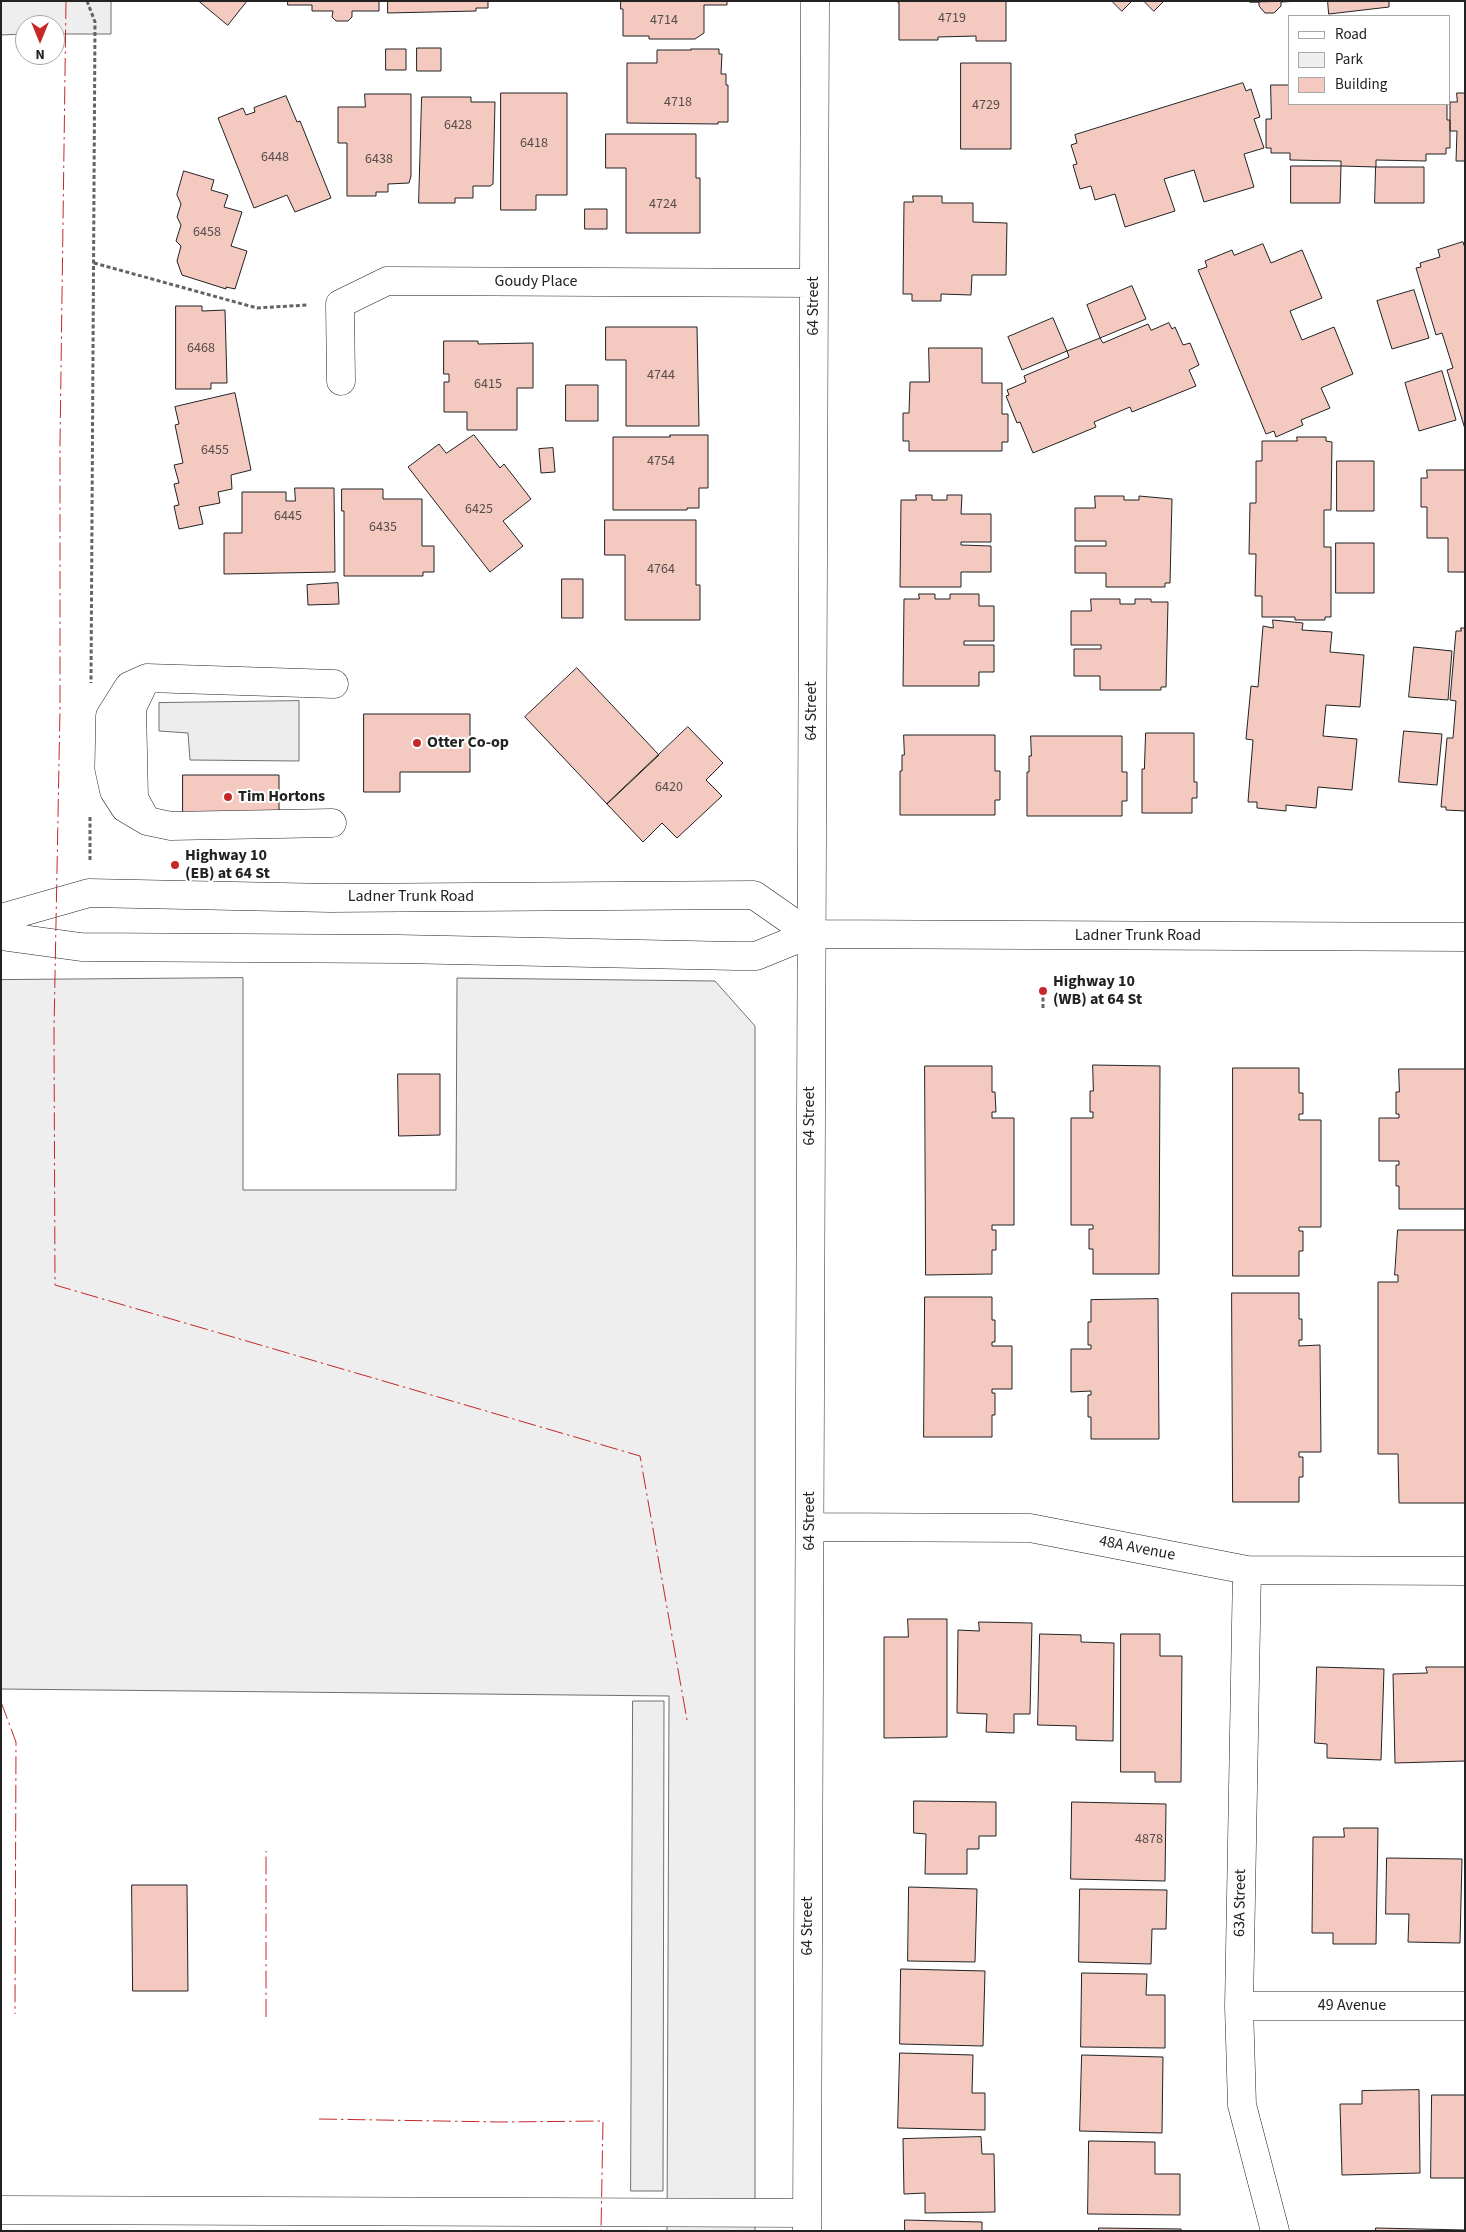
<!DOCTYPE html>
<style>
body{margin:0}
#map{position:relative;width:1466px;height:2232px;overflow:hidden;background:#fff;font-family:"Source Sans 3",sans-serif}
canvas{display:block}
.frame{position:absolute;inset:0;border:2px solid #222;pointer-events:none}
.legend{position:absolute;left:1288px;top:15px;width:162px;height:90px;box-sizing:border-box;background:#fff;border:1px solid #a7a7a7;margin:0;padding:6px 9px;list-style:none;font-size:15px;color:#222}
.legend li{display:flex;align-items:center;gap:10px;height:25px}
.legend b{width:25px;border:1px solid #a7a7a7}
.north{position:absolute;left:15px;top:15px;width:50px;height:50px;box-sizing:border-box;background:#fff;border:1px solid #a7a7a7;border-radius:50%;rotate:180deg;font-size:14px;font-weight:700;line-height:20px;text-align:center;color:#222}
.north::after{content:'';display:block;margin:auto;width:18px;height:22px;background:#c62828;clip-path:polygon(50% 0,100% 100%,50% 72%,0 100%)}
</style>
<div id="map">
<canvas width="1466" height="2232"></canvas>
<div class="frame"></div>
<ul class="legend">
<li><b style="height:6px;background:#fff"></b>Road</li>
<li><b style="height:14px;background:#eee"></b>Park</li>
<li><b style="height:14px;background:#f3c9c0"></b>Building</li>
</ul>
<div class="north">N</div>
</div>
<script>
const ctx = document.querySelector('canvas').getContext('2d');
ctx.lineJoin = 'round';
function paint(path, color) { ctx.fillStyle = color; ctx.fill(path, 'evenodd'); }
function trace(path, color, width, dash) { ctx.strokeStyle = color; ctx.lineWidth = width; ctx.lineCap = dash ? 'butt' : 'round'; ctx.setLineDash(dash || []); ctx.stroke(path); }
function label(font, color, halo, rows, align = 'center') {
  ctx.font = font + ' "Source Sans 3",sans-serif'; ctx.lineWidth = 4; ctx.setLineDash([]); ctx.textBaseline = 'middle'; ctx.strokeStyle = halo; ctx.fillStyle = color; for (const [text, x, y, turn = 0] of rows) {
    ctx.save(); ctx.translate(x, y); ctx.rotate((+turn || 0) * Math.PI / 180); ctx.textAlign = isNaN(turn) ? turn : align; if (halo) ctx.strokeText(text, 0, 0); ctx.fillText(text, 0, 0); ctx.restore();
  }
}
const green = new Path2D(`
 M1,1H111V34H55V25H25V34L1,35Z
 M243,978V1190H456L457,978L715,981L755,1026V2231H667L669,1696L1,1689V980Z
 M633,1701H664L663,2191H631Z`);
const parking = new Path2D(`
 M299,701V761L190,760L188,733L159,731V703Z`);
const building = new Path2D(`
 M199,1H247L228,25Z
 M288,1H379V11H352V17L348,21H336L332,17L333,11H312V5H288Z
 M388,1H488V8H476V11L388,13Z
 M621,1H727V5H704V33L695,39H649V36H623V9H621Z
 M896,1H1006V41H976V36L938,37V40H899V3Z
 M1112,1H1132L1122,11Z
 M1144,1H1164L1154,11Z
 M1300,1L1281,2V6L1274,13H1265L1259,6V2H1250Z
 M1328,1H1389V7L1329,14Z
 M417,48H441V71H417Z
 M386,49H406V70H386Z
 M691,49H719V54H722L721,74H726V85H728V122H718V124L627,123V63H657V50H691Z
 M961,63H1011V149H961Z
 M1243,83L1246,91L1251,89L1260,117L1254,119L1264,148L1244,154L1254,187L1204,202L1194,170L1164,179L1175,211L1125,227L1115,194L1095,200L1091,186L1080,189L1073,165L1077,164L1071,145L1077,143L1075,135Z
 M1271,85H1290V104H1447V120H1450V148H1446V154H1426V161L1376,160V167L1341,166V161L1290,160V153H1271V148H1266V119H1271Z
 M501,93H567V195H536V210H501Z
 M1457,93H1465V161H1456L1457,131H1450V102H1457Z
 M365,94H411V176L409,183L388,184V192H376V196H347V143H338V107H365Z
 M286,96L297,122L300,121L331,198L295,212L287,195L254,208L218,118L243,108L246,115L255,112L254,108Z
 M422,97H471V102H495L493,184L490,186H473V198H455V203H419Z
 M606,134H696V178H700V233H626V168H606Z
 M1291,166H1341L1340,203H1291Z
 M1376,167H1424V203H1375Z
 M184,171L214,180L211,190L228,195L224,207L242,212L231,246L247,251L235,289L226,287V289L182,275L177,261L181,246L176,241L181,225L177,217L181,204L177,195Z
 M913,196H942V203H973V222L1007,223L1006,275H972L971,295L941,294V301H912V294H903L904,202H913Z
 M585,209H607V229H585Z
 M1463,242L1465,248V429L1447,370L1453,368L1442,333L1436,335L1416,268L1421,267L1420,263L1440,257L1438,250Z
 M1263,244L1271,263L1302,250L1322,298L1290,311L1302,340L1334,327L1353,374L1321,388L1330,408L1301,420L1303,425L1276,437L1274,431L1266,434L1198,270L1207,267L1205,261L1232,250L1234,255Z
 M1132,286L1146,319L1100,338L1087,305Z
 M1414,290L1429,338L1392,349L1377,301Z
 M176,306H202V311L225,310L227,383H211V389H176Z
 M1053,318L1067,351L1022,370L1008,337Z
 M1169,323L1172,329L1175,327L1183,345L1190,343L1199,365L1189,370L1196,386L1132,412L1130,407L1094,422L1096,427L1033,453L1020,422L1017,423L1006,396L1009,395L1007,390L1026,382L1024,376L1069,357L1067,351L1100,338L1103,343L1148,324L1151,330Z
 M606,327H697L699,426H626V360H606Z
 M444,341H478V344L533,343V388H517V430H467V412H444V382H449V374H444Z
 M929,348H982V383H1002V414H1008V442H1002V451H909V441H903V413H909L910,382H929Z
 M1442,371L1456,420L1419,431L1405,383Z
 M566,385H598V421H566Z
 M235,393L251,470L231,475L232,489L218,492L220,503L199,507L203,524L179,529L174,506L179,505L174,484L179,483L174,465L183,463L175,425L179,424L175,407Z
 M474,435L500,468L504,464L531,499L503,521L523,546L490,572L408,467L439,444L446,453Z
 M670,435H708V488H699V508H687V510H613V437H670Z
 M1297,437H1326V441L1332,442L1331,510H1324V547H1331V617H1325V620H1295V617H1262V596H1255L1256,554H1249L1250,503H1256V461H1262V441H1297Z
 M553,448L555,472L541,473L539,449Z
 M1337,461H1374V511H1337Z
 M1427,470H1465V572H1448V538H1427V507H1421V478H1427Z
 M295,488H334L335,572L224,574V533H242V492H286V501H295Z
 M342,489H383V499H422V546H434V572H423V576H344V511H342Z
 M916,495H932V500H947V495H962L961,514H991V542H961V545L991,546V572H961V587H900L901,500H916Z
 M1095,496H1124V500H1139V496L1172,499L1170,583H1165V587H1106V573H1075V546H1106V541H1075V508H1095Z
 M605,520H696V585H700V620H625V555H605Z
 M1336,543H1374V593H1336Z
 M562,579H583V618H562Z
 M338,583L339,604L308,605L307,585Z
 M919,594H935V599H950V594H979V606H994V641H964V645H994V672H979V686H903L904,599H919Z
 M1091,599H1120V604H1135V599H1151V602H1168L1166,687H1161V690H1100V676H1074V649H1101V645H1071V611H1091Z
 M1273,620L1303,623L1302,630L1332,632L1330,652L1364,655L1360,707L1326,705L1323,736L1357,739L1352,790L1318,787L1316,808L1286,805V811L1257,808V802H1248L1253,740L1246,739L1251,686L1258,687L1263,626L1273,628Z
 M1461,628H1465V811L1446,810V807H1441L1447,738H1453L1456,701L1450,700L1456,631H1461Z
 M1414,647L1452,651L1448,700L1409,697Z
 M577,668L659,755L607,804L525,717Z
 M364,714H470V772H400V792H364Z
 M688,727L723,763L706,780L722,796L677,838L662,823L643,842L607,804Z
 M1404,731L1442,734L1437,785L1399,782Z
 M1146,733H1194V782H1197V798H1192V813H1142V769H1144Z
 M904,735H995V771H1000V800H995V815H900V771H902V755H904Z
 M1031,736H1122V772H1127V801H1122V816H1027V772H1029V756H1031Z
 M183,775H279V819H183Z
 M1093,1065L1160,1066L1159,1274H1093V1249H1089V1229H1093V1225H1071V1118H1093V1112H1090V1091H1093Z
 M925,1066H992V1092H995L996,1112H992V1118H1014V1225H992V1230H996V1250H992V1274L926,1275Z
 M1233,1068H1299V1093H1303V1114H1299V1120H1321V1227H1299V1231H1303V1251H1299V1276H1233Z
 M1399,1069H1465V1209H1399V1186H1396V1165H1399V1161H1379V1118H1399V1114H1396V1092H1399Z
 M398,1074H440V1135L399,1136Z
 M1398,1230H1465V1503H1399L1398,1454H1378V1282H1398V1275H1395Z
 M1232,1293H1299V1319H1302V1340H1299V1346L1320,1345L1321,1452H1299V1457H1303V1477H1299V1502H1233Z
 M925,1297H992V1320H995V1342H992V1346H1012V1389H992V1393H995V1415H992V1437H924Z
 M1158,1299L1159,1439H1091V1417H1088V1395H1091V1391L1071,1392V1349H1091V1345H1088V1322H1091V1300Z
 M908,1619H947V1737L884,1738V1637H908Z
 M979,1622L1032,1623L1030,1714H1014V1733L986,1732L987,1714L957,1713L958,1630L979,1631Z
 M1040,1634L1081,1635V1642L1114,1643L1113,1741L1076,1740V1726L1038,1725Z
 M1121,1634H1160V1656H1182L1181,1782H1155V1772H1121Z
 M1317,1667L1384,1669L1381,1760L1327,1758V1744L1315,1743Z
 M1426,1667H1465V1761L1395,1763L1393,1674L1427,1673Z
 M914,1801L996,1802V1836H979V1849H967V1874H925L926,1834L914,1833Z
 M1072,1802L1166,1804L1165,1881L1071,1879Z
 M1344,1828H1378L1376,1944H1333V1933H1312L1313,1837H1344Z
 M1387,1858L1462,1859L1460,1943L1408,1942L1409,1914H1386Z
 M132,1885H187L188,1991H133Z
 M909,1887L977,1889L975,1962L908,1961Z
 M1080,1889L1167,1890L1166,1929H1152L1151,1964L1079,1962Z
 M901,1969L985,1971L983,2046L900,2044Z
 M1082,1973L1147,1974L1146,1995H1165V2048L1081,2047Z
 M900,2053L973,2055L972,2093H985V2130L898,2128Z
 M1082,2055L1163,2057L1162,2133L1080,2131Z
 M1419,2090L1420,2173L1342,2175L1340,2104H1362V2091Z
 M1432,2095H1465V2178H1431Z
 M981,2137L982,2154H994L995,2212L925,2213V2193L904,2194L903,2139Z
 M1089,2141L1155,2142V2174H1180V2215L1088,2214Z
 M905,2220L982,2222V2231H905Z
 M1099,2228L1181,2229V2231H1099Z
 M1376,2228L1465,2230V2231H1376Z`);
const path = new Path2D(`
 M87,1L95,22L91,683
 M94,263L257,308L307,305
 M90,860V817
 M1043,991V1010`);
const minor = new Path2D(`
 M341,381L340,304L387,281L814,283
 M145,681L132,708L134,798L146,820
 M332,823L171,826L147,821L125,808L114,791L109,768L110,716L129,686L147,678L334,684
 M810,1527L1030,1528L1247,1570L1465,1571
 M1247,1570L1239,2006L1242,2105L1275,2231
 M1239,2006H1465
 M1,2210L807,2213
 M807,2231L815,1`);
const major = new Path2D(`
 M1,918L89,893L330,898L754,895L810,934
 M1,936L81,947L399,949L736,956H756L810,934L1465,937`);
const power = new Path2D(`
 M66,1L60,444V709L54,1030L55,1285L640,1456L687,1720
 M1,1702L16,1742L15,2014
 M266,2017V1851
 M319,2119L501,2122L603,2121L601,2231`);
const markers = [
 [417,743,5,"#c62828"],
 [228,797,5,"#c62828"],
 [175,865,5,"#c62828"],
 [1043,991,5,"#c62828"]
];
const numberNames = [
 ["4719",952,19],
 ["4714",664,21],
 ["4718",678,103],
 ["4729",986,106],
 ["6428",458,126],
 ["6418",534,144],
 ["6448",275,158],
 ["6438",379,160],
 ["4724",663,205],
 ["6458",207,233],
 ["6468",201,349],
 ["4744",661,376],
 ["6415",488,385],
 ["6455",215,451],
 ["4754",661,462],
 ["6425",479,510],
 ["6445",288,517],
 ["6435",383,528],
 ["4764",661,570],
 ["6420",669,788],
 ["4878",1149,1840]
];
const streetNames = [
 ["Goudy Place",536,282],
 ["64 Street",814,306,-90],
 ["64 Street",812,711,-90],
 ["Ladner Trunk Road",411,897],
 ["Ladner Trunk Road",1138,936],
 ["64 Street",810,1116,-90],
 ["64 Street",810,1521,-90],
 ["48A Avenue",1137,1549,11],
 ["63A Street",1241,1903,-89],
 ["64 Street",808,1926,-90],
 ["49 Avenue",1352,2006]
];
const poiNames = [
 ["Otter Co-op",427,743],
 ["Tim Hortons",238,797],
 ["Highway 10",185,856],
 ["(EB) at 64 St",185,874],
 ["Highway 10",1053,982],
 ["(WB) at 64 St",1053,1000]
];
paint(green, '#eee');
trace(green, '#6f6f6f', 1);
paint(parking, '#ededed');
trace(parking, '#6f6f6f', 1);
paint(building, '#f3c9c0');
trace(building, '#222', 1);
trace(minor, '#222', 29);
trace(major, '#222', 29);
trace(path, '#646464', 3, [4, 2.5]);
trace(minor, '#fff', 28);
trace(major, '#fff', 28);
trace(power, '#c62828', 1, [18, 4, 2.5, 4]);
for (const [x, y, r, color] of markers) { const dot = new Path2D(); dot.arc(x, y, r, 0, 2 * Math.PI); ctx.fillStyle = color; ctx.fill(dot); trace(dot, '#fff', 2); }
label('14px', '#564c4a', null, numberNames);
label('16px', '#222', '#fff', streetNames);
label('bold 16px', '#222', '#fff', poiNames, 'left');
</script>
